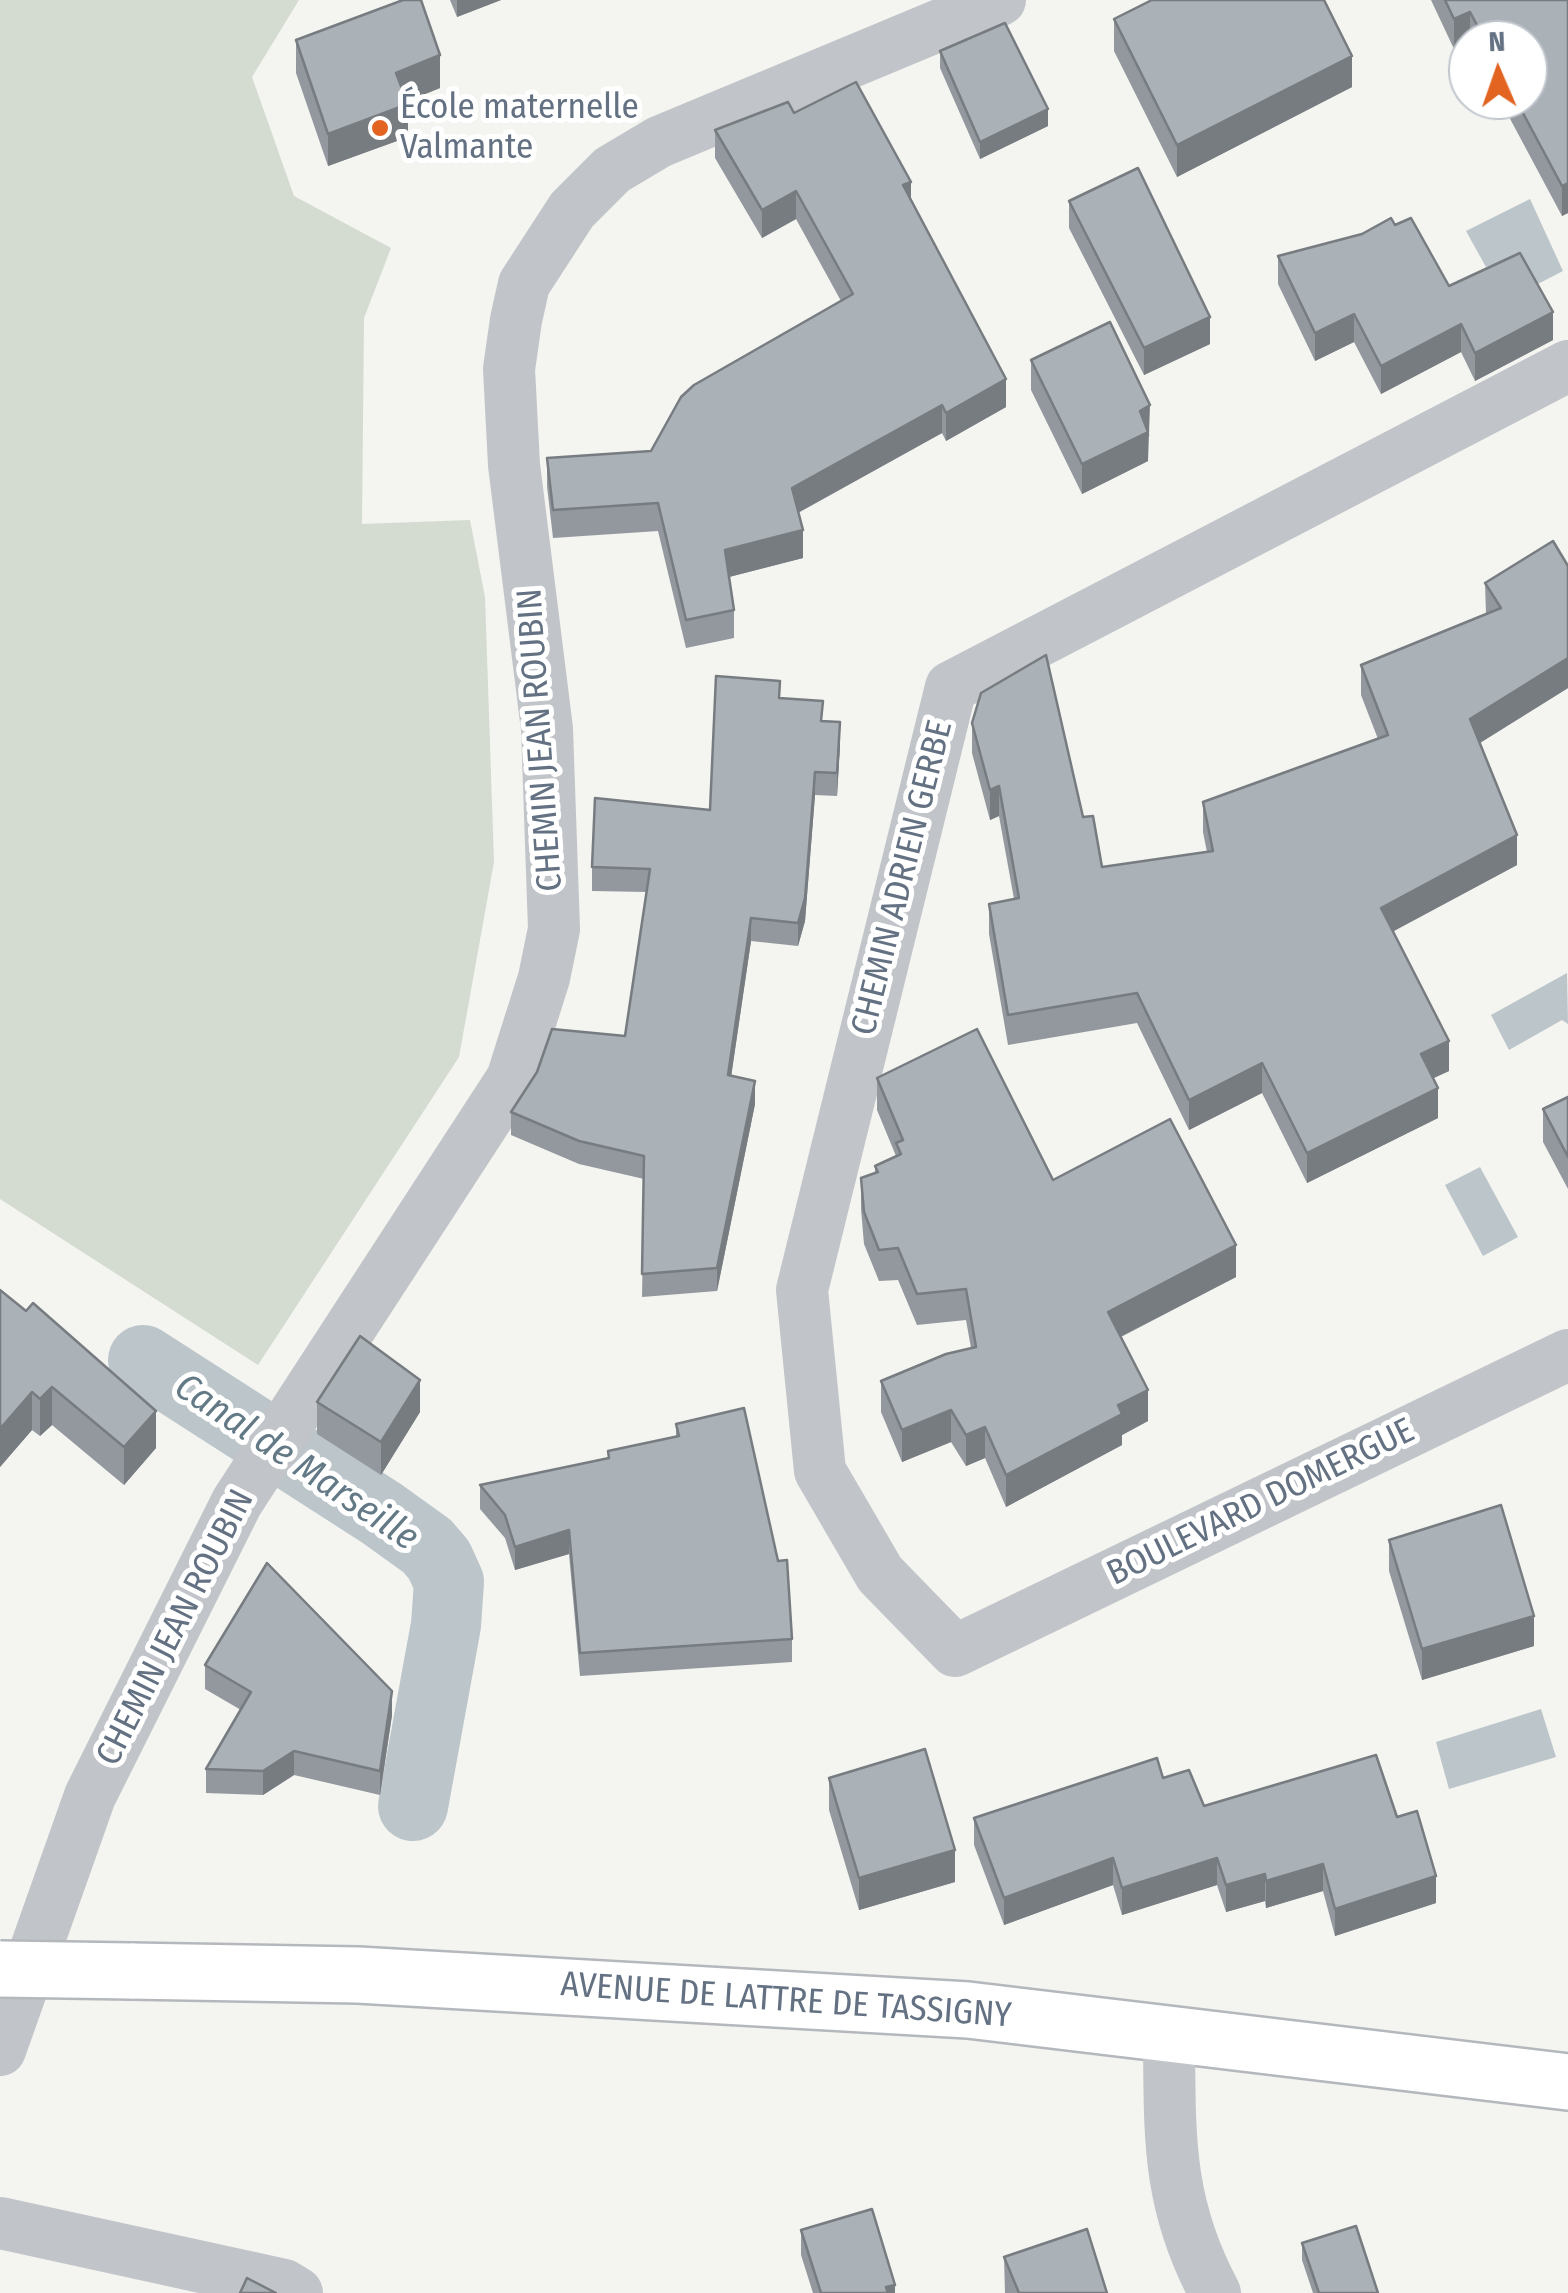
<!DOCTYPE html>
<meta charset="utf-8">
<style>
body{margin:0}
#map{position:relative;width:1568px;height:2293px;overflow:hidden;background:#f4f4f0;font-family:"Fira Sans Condensed",sans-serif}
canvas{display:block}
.north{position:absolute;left:1448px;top:20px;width:100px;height:100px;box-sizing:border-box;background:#fff;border:2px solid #c1c6cd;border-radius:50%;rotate:358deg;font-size:28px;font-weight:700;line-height:40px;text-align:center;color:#637182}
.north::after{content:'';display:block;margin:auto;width:35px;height:45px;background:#e36321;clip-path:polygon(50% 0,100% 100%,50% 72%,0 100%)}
</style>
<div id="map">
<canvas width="1568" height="2293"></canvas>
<div class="north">N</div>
</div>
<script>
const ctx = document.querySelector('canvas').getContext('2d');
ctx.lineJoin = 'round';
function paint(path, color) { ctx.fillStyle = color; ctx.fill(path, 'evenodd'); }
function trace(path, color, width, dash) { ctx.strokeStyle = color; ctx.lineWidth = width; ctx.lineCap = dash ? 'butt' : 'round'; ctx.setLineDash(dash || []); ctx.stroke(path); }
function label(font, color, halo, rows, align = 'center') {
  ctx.font = font + ' "Fira Sans Condensed",sans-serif'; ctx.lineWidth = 10; ctx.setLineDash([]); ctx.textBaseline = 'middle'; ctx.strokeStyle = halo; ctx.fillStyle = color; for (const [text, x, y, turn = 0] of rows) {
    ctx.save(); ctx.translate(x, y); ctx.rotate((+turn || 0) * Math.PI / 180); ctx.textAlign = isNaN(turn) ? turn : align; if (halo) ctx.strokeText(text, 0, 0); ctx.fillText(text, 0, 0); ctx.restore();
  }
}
const green = new Path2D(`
 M0,0H299L252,77L294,196L391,248L364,318L362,524L470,520L485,597L494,862L459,1057L258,1365L0,1199Z`);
const water = new Path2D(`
 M1530,199L1563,271L1530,288L1505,260L1486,267L1466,231Z
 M1567,973L1568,1024L1562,1020L1509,1050L1491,1015Z
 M1480,1167L1518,1237L1483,1256L1445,1185Z
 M1541,1709L1556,1757L1449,1789L1436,1742Z`);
const canal = new Path2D(`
 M143,1360L381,1513L427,1546L439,1560L449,1582L446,1625L413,1806`);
const minor = new Path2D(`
 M1568,366L951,687L802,1290L820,1471L880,1574L955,1651L1568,1355
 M1169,2034C1170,2134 1166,2202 1215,2293
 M0,2050L90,1796L237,1502L512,1079L544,978L554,929L547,729L514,465L509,369L516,320L524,284L572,210L612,170L659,142L1000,0
 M0,2223L284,2285L297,2293`);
const primary = new Path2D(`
 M131,1971L358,1975L968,2010L1568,2082`);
const primaryBridge = new Path2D(`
 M0,1969L131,1971`);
const wall = new Path2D(`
 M450,0H501L457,17Z
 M1431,0H1568V213L1562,216L1500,100H1528V40H1468V42L1454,49Z
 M1114,19L1352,87L1177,177L1114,51Z
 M296,40L440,88L407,101L408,137L328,166L296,73Z
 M940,51L1048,126L980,159L940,68Z
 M794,113L911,198L1006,407L946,441L942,433L798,513L803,558L729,577L734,610V638L686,648L658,531L553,538L547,486V458L651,451L841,301L796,219L762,238L715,158V130Z
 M1069,201L1210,344L1144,375L1069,228Z
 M1395,225L1449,286L1553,340L1475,381L1461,352L1381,394L1354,342L1315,361L1278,284V256Z
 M1031,360L1150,435L1148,436V461L1082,494L1031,390Z
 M1568,566V688L1480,743L1517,865L1393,931L1449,1071L1433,1078L1438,1118L1307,1183L1262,1093L1189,1130L1137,1023L1008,1045L989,934V904L1014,899L999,816L990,820L972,753V723L1083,817L1102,867L1207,852L1203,832V802L1378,739L1361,695V665L1486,614L1485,583Z
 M780,698L823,721L840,745L837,796L815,795L805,921L798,946L751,941L731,1076L755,1104L717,1291L642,1297L644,1179L579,1164L511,1135V1112L625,1036L647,892L592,891V867L710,810Z
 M877,1078L1053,1180L1236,1277L1121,1337L1148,1421L1122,1435V1445L1006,1507L985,1458L966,1466L951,1442L902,1462L881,1412V1381L971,1348L966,1320L917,1325L898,1280L879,1281L864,1244L861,1209V1178L875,1173V1166L896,1156L877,1110Z
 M1568,1097V1189L1543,1142V1109Z
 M0,1290L156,1448L124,1485L52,1425L40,1436L32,1430L0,1467Z
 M317,1402L420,1412L381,1475L317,1434Z
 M676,1424L792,1639V1662L580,1676L569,1554L515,1570L505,1538L480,1509V1485L608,1458V1451L676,1437Z
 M1389,1540L1534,1646L1422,1680L1389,1571Z
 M205,1665L392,1715L380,1795L294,1775L263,1795L206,1793V1769L241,1710L205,1689Z
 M829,1778L955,1882L859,1910L829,1810Z
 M1163,1778L1204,1806L1397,1817L1436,1903L1335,1936L1323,1891L1266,1908L1265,1901L1226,1912L1217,1885L1122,1915L1113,1885L1004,1925L974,1845V1818Z
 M801,2230L895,2293H813L801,2255Z
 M1302,2243L1378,2293H1313L1302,2260Z
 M1004,2257L1107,2293H1005Z`);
const shadedWall = new Path2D(`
 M457,0H501L457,17Z
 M1470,12V40L1454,49V19Z
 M440,55V88L396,106V73Z
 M1352,56V87L1177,177V145Z
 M408,104V137L328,166V134Z
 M1048,109V126L980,159V142Z
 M911,182V210L903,185Z
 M1568,183V213L1562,216V186Z
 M796,191V219L762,238V210Z
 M1553,312V340L1475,381V353Z
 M1354,314V342L1315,361V333Z
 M1210,317V344L1144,375V348Z
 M1461,324V352L1381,394V366Z
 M1006,379V407L946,441V413Z
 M942,405V433L792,516V488Z
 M1150,405L1148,461L1082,494V464L1140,411Z
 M803,530V558L725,578V550Z
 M1568,658V688L1470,749V719Z
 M840,722V745L837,796V773Z
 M815,772V795L805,921L798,946V923Z
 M999,786V816L990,820V790Z
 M1517,835V865L1381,938V908Z
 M751,918V941L728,1098V1075Z
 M1449,1041V1071L1421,1084V1054Z
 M1262,1063V1093L1189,1130V1100Z
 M755,1081V1104L717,1291V1268Z
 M1438,1088V1118L1307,1183V1153Z
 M1236,1245V1277L1108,1343V1312Z
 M420,1380V1412L381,1475V1442Z
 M52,1387V1425L40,1436V1399Z
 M1148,1390V1421L1122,1435V1445L1006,1507V1475L1118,1405Z
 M32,1392V1430L0,1467V1429Z
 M951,1410V1442L902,1462V1430Z
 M156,1411V1448L124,1485V1447Z
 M985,1427V1458L966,1466V1435Z
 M569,1530V1554L515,1570V1547Z
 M1534,1616V1646L1422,1680V1649Z
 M392,1691V1715L380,1795V1771Z
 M294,1751V1775L263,1795V1771Z
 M955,1850V1882L859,1910V1878Z
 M1113,1858V1885L1004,1925V1898Z
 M1217,1858V1885L1122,1915V1888Z
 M1323,1864V1891L1266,1908V1881Z
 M1265,1874V1901L1226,1912V1885Z
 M1436,1876V1903L1335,1936V1909Z
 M895,2285V2293H886V2287Z`);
const building = new Path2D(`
 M403,0H421L440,55L396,73L408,104L328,134L296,40Z
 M1152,0H1324L1352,56L1177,145L1114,19Z
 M1445,0H1568V183L1562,186L1516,100H1528V40H1485L1470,12L1454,19Z
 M1005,23L1048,109L980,142L940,51Z
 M856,82L911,182L903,185L1006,379L946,413L942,405L792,488L803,530L725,550L734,610L686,620L658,503L553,510L547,458L651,451L681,397L694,385L853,294L796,191L762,210L715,130L788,102L794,113Z
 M1138,168L1210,317L1144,348L1069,201Z
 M1391,218L1395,225L1411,218L1449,286L1520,253L1553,312L1475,353L1461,324L1381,366L1354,314L1315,333L1278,256L1362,234Z
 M1110,322L1150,405L1140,411L1148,432L1082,464L1031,360Z
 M1553,541L1568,566V658L1470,719L1517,835L1381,908L1449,1041L1421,1054L1438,1088L1307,1153L1262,1063L1189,1100L1137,993L1008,1015L989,904L1019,898L999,786L990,790L972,723L981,693L1046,655L1083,817L1093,816L1102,867L1213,851L1203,802L1388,735L1361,665L1501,608L1485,583Z
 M716,676L780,681L779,698L823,701L821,721L840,722L837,773L815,772L805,898L798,923L751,918L728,1075L755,1081L717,1268L642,1274L644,1156L579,1141L511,1112L537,1072L552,1029L625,1036L650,869L592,867L595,798L710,810Z
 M977,1029L1053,1180L1170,1119L1236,1245L1108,1312L1148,1390L1118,1405L1122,1414L1006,1475L985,1427L966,1435L951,1410L902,1430L881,1381L946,1354L976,1347L966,1289L917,1294L898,1248L879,1250L864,1212L861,1178L878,1172L875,1166L901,1154L896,1143L903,1140L877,1078Z
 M1568,1097V1157L1543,1109Z
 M0,1290L26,1311L33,1303L156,1411L124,1447L52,1387L40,1399L32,1392L0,1429Z
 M360,1336L420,1380L381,1442L317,1402Z
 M744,1408L778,1561L787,1560L792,1639L580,1653L569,1530L515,1547L505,1515L480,1485L609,1458L608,1451L679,1436L676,1424Z
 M1501,1505L1534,1616L1422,1649L1389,1540Z
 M267,1563L392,1691L380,1771L294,1751L263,1771L206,1769L251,1692L205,1665Z
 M925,1749L955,1850L859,1878L829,1778Z
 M1376,1755L1397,1817L1417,1811L1436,1876L1335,1909L1323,1864L1266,1881L1265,1874L1226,1885L1217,1858L1122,1888L1113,1858L1004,1898L974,1818L1157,1758L1163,1778L1189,1770L1204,1806Z
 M872,2209L895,2285L886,2287L888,2293H821L801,2230Z
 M1356,2226L1378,2293H1319L1302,2243Z
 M1087,2229L1107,2293H1019L1004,2257Z
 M247,2278L276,2293H240Z`);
const markers = [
 [380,128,10,"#e36321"]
];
const poiNames = [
 ["École maternelle",400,108],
 ["Valmante",400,148]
];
const streetNames = [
 ["CHEMIN JEAN ROUBIN",541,740,-94],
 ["CHEMIN ADRIEN GERBE",903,878,-76],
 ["BOULEVARD DOMERGUE",1261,1503,-26],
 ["CHEMIN JEAN ROUBIN",176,1628,-63],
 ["AVENUE DE LATTRE DE TASSIGNY",786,2001,4]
];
const waterNames = [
 ["Canal de Marseille",296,1463,34]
];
paint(green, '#d4dbd1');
paint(water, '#bcc5ca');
trace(canal, '#bcc5ca', 70);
trace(primary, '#b4b8bc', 60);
trace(minor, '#c1c4c8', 52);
trace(primary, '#fff', 55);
trace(primaryBridge, '#b4b8bc', 60, []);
trace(primaryBridge, '#fff', 55);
paint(wall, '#92989d');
paint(shadedWall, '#777c80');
paint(building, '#aab1b7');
trace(building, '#777c80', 2.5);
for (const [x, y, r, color] of markers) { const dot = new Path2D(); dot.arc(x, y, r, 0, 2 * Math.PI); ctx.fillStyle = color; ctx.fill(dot); trace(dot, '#fff', 4); }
label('35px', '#637182', '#fff', poiNames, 'left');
label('35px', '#637182', '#fff', streetNames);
label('italic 38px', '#637986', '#fff', waterNames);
</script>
